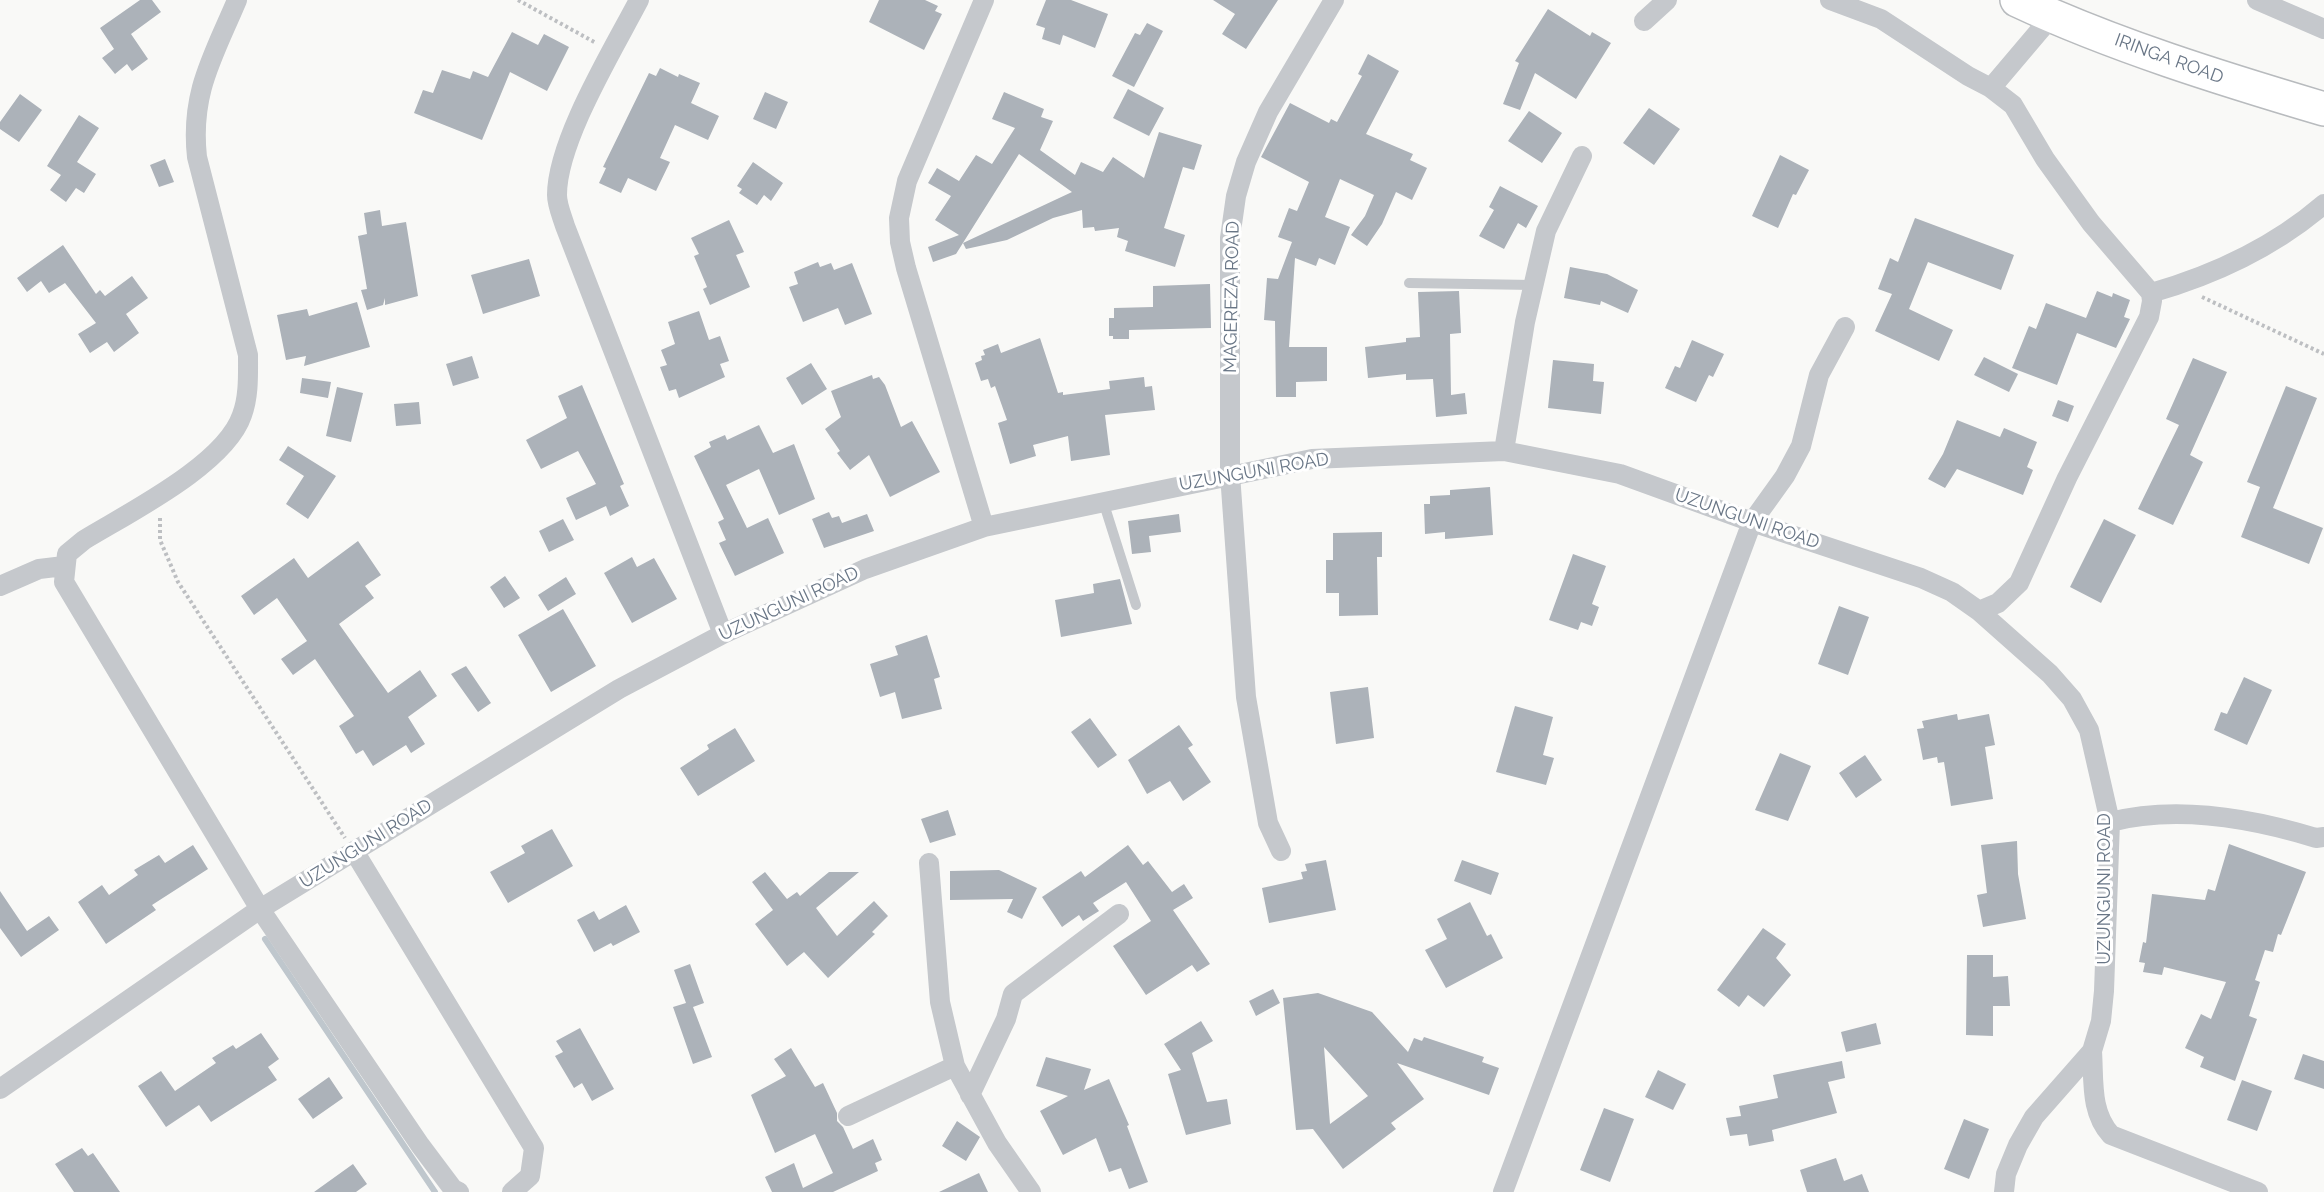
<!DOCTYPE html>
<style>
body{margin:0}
canvas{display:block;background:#f9f9f7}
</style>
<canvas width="2324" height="1192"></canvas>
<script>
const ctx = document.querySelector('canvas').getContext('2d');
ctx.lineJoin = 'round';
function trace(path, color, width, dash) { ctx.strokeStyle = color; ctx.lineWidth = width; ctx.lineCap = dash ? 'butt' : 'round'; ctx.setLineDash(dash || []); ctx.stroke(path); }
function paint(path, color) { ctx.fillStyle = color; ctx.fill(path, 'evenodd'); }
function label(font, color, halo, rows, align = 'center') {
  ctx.font = font + ' Raleway,sans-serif'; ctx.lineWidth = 6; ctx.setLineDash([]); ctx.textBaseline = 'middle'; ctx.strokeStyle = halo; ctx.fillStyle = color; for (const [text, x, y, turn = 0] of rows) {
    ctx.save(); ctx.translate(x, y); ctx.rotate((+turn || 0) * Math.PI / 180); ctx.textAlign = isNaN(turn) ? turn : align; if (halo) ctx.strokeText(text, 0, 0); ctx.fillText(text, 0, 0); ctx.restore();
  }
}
const stream = new Path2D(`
 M265,939L435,1192`);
const building = new Path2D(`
 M140,0H152L161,12L131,34L148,59L132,71L127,64L115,74L102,58L114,49L100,28Z
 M879,0H925L938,6L935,11L942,14L924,50L869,22Z
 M1046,0H1071L1108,14L1095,48L1063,35L1060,45L1042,39L1045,28L1036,25Z
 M1213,0H1278L1246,49L1222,34L1235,14Z
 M1548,9L1590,36L1592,32L1611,43L1576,99L1535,73L1520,110L1503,104L1519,63L1515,61Z
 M1147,23L1163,31L1134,87L1112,76L1135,33L1140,35Z
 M512,32L538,45L544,34L569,47L547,91L510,72L482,140L414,113L423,90L433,93L442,70L470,79L473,71L488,77Z
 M1368,54L1399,71L1366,134L1413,154L1410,160L1427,168L1412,200L1396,192L1382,224L1367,246L1351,235L1365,216L1374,195L1340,179L1325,217L1350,227L1335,265L1319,258L1316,266L1295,258L1289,347H1327V381L1296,382V397H1276L1275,321L1264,320L1267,278L1278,279L1292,242L1278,237L1289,208L1297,211L1309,182L1261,157L1290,103L1329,123L1331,119L1337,122L1362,76L1358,74Z
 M660,68L678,77L679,74L700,83L691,103L719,116L708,140L675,125L660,158L670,162L656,191L628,178L621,193L599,183L606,168L603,167L649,73L656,76Z
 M1128,89L1164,108L1149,136L1113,118Z
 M765,92L788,102L776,129L753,119Z
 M1004,92L1044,109L1041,117L1053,121L1040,150L1075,175L1081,162L1103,172L1113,157L1144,178L1159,132L1202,145L1194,170L1183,167L1164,228L1185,235L1175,267L1125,251L1128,241L1117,237L1119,228L1095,231L1094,227L1083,228L1082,210L1053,218L1007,240L966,249L963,243L1072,192L1019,154L956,254L933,262L928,247L959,235L935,220L951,196L928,183L937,168L959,181L976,155L992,164L1015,128L992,119Z
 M20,94L42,110L19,142L0,129V122Z
 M1649,108L1680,129L1654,165L1623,143Z
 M1529,111L1562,133L1542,163L1508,141Z
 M79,115L99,128L77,162L96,174L84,193L76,188L66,202L50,190L61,175L47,166Z
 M1780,155L1809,170L1796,195L1793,194L1778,228L1752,216Z
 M165,159L174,182L159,187L150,165Z
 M753,162L783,183L771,201L764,195L757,205L739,193L742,189L737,186Z
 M1500,186L1538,206L1526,228L1518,223L1504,249L1479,236L1494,210L1489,207Z
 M380,210L382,226L406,222L418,296L385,305V298L383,305L367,310L361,290L367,289L358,236L367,234L364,213Z
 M1915,218L2014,255L2001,290L1928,262L1909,309L1953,330L1939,361L1875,331L1892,294L1878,289L1890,258L1898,262Z
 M729,220L744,252L736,255L750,287L710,305L703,289L707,287L694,256L699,254L691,238Z
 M63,245L96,294L100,290L105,296L132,276L148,298L126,314L139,333L114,352L107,342L90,353L78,334L96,323L65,283L49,293L41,281L27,292L17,278Z
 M529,259L540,296L483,314L471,275Z
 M818,262L820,267L831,263L834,270L852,263L872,314L845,325L838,308L803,322L789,287L798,284L794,272Z
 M1570,267L1607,274L1638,290L1628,313L1601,301L1600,305L1564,298Z
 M1210,284L1211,328L1129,330V339H1113V336H1109V318H1114V308L1153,307V286Z
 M1459,291L1461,333L1450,334L1451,395L1465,393L1467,414L1436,417L1433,379L1406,380V374L1368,378L1365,347L1406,342V338L1420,337L1418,292Z
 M2097,291L2112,297L2113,293L2130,300L2124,317L2130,319L2116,348L2077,333L2057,385L2012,368L2029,326L2036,329L2046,303L2086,318Z
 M357,302L370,347L304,366L306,356L286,360L277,315L307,309L309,316Z
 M699,311L709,340L720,336L729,361L720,364L725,377L679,398L676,389L669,391L660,367L667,365L661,350L675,344L668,322Z
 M1040,338L1058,393L1063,392V395L1110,389L1109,381L1144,377L1145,387L1152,386L1155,410L1105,415L1110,455L1071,461L1068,436L1033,445L1036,456L1010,464L998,423L1007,420L995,386L991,388L988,379L981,381L975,363L982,360L981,356L985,355L983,350L998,344L1001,353Z
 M1692,340L1724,354L1713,377L1709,375L1696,402L1665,388L1675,366L1680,368Z
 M472,356L479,378L453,386L446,364Z
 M1984,357L2018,374L2009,392L1974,375Z
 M2193,358L2227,372L2190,455L2203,462L2173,525L2138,509L2179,425L2166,419Z
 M1553,360L1594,364L1593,381L1604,382L1601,414L1548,408Z
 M811,363L827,389L802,405L786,378Z
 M872,375L873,379L879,377L885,385L901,427L912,421L940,472L890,497L869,455L850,470L837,453L840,451L825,429L841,417L831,391Z
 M302,378L331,382L328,398L300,393Z
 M582,385L624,484L620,486L629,506L610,516L606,506L576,520L566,498L596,484L578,451L541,469L526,440L567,418L558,396Z
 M2286,386L2317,398L2273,508L2323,528L2309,564L2241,537L2260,487L2247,482Z
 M337,387L363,393L351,442L326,436Z
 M2058,400L2074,406L2068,422L2052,416Z
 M419,402L421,424L396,426L394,404Z
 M1957,420L2000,437L2004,428L2037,442L2027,467L2033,470L2023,495L1957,469L1945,488L1928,479L1943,454Z
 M759,425L773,453L794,444L815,499L779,515L759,469L726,485L747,528L768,518L784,553L735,576L719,543L726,540L718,522L724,519L694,456L711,447L709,442L725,435L727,440Z
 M288,446L336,476L308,519L286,504L304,476L279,460Z
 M1490,487L1493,535L1445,539V532L1425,534L1424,504H1430V496L1450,495V490Z
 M829,512L832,518L839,516L842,523L867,514L874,531L824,548L812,519Z
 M1179,514L1181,532L1149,536L1151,552L1132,554L1128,521Z
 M563,519L574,540L549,552L539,531Z
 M2104,519L2136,535L2101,603L2070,587Z
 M1382,532V557H1377L1378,615L1339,616V593H1326V560H1333V533Z
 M358,541L381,575L365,586L374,598L339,624L388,693L420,670L437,696L408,717L425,744L411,753L406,745L373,766L363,750L356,754L339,726L354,716L315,659L293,675L281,659L307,641L277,598L254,615L241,596L294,558L308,578Z
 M1573,554L1606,566L1592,604L1599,607L1592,626L1581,622L1578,630L1549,620Z
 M632,557L637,567L654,558L677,599L632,623L604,573Z
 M505,576L520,598L504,608L490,587Z
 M566,577L576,594L548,611L538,595Z
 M1120,579L1132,624L1061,637L1055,600L1094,593L1093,584Z
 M1839,606L1869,617L1848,675L1818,664Z
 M563,609L596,666L551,692L518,635Z
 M927,635L940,677L934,679L942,709L902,719L895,692L880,697L870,664L898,655L895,646Z
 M466,666L491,703L478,712L451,674Z
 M2244,677L2272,690L2247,745L2214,730L2221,712L2227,714Z
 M1368,687L1374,738L1336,744L1330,692Z
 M1515,706L1553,717L1543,755L1554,758L1546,785L1496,772Z
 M1957,714L1958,720L1989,714L1995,745L1985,747L1993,799L1951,806L1944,762L1938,763L1937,757L1923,760L1917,729L1924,728L1922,721Z
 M1090,718L1117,755L1098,768L1071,732Z
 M1179,725L1193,745L1188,748L1211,782L1183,801L1170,781L1147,794L1128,760Z
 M735,728L755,761L698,796L680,768L709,749L707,745Z
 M1780,753L1811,766L1788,821L1755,810Z
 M1865,755L1882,780L1856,798L1839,773Z
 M948,810L956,835L930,843L921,819Z
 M552,829L573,866L508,903L490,872L525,853L521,846Z
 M2017,841L2018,874L2026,919L1983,927L1977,895L1987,893L1981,845Z
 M2229,844L2306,872L2281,935L2278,934L2273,952L2265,950L2255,980L2260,982L2249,1016L2257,1019L2235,1081L2200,1067L2204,1057L2185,1048L2201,1014L2211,1019L2226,982L2164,967L2162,975L2143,972L2145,963L2139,962L2143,942L2146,943L2152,894L2205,900L2208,889L2215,891Z
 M193,845L208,869L152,905L156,910L106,944L78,902L102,885L109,895L138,875L134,870L159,855L165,863Z
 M1128,845L1143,865L1148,861L1172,892L1184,884L1193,898L1173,910L1210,964L1197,972L1192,965L1146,995L1113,946L1151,921L1126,882L1093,903L1099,911L1083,921L1079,915L1062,927L1042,897L1081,871L1085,877Z
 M1326,860L1336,910L1269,923L1262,888L1303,879L1301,872L1307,871L1305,864Z
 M1462,860L1499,873L1491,895L1454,881Z
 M999,870L1037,888L1022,919L1007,912L1013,899L950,900V871Z
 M765,872L787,899L797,892L800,896L829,872H859L816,908L837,936L874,901L888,916L872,932L875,934L828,978L804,952L787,966L755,924L773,910L752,882Z
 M0,891L27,931L49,916L59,930L21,957L0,928Z
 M1470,902L1487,936L1491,934L1503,958L1446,988L1425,950L1447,939L1437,919Z
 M626,905L640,932L613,946L611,943L594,952L577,920L594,911L599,920Z
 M1763,928L1786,944L1776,958L1791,975L1764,1007L1748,995L1739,1007L1717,990Z
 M1967,955H1993V977L2008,976L2010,1006H1993V1036L1966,1035Z
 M690,964L704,1003L693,1007L712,1057L693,1064L673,1007L686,1003L674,970Z
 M1273,989L1280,1003L1256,1016L1249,1001Z
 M1318,993L1372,1012L1408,1052L1414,1038L1422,1041L1424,1037L1484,1057L1482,1062L1499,1068L1489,1095L1397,1063L1424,1099L1391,1123L1396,1129L1343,1169L1313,1129L1296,1130L1283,998ZM1324,1047L1368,1096L1330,1124Z
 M1201,1021L1213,1041L1192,1053L1207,1102L1227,1099L1231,1124L1186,1135L1168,1074L1181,1070L1164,1044Z
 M1876,1023L1881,1044L1846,1052L1841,1032Z
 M580,1028L614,1089L592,1101L582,1083L574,1088L555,1056L563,1052L556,1041Z
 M261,1033L279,1059L268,1067L277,1080L211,1122L199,1105L166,1127L138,1086L161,1071L175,1091L216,1063L212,1058L233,1045L236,1049Z
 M791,1048L815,1087L823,1083L837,1113V1121L843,1127L853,1149L873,1139L882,1160L875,1163L878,1171L833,1192H772L765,1177L794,1163L803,1188L833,1173L815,1134L775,1153L751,1095L786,1076L774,1059Z
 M2303,1054L2324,1061V1089L2294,1079Z
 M1046,1057L1091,1069L1084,1090L1109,1079L1129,1125L1127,1126L1148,1182L1129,1189L1121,1168L1109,1172L1096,1138L1063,1155L1040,1111L1068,1096L1036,1086Z
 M1842,1061L1845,1078L1828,1082L1837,1113L1772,1130L1774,1141L1749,1146L1747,1134L1730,1136L1726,1118L1741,1116L1739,1106L1778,1098L1773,1075Z
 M1658,1070L1686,1084L1673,1110L1645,1097Z
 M329,1077L343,1098L313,1119L298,1099Z
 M2242,1080L2272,1091L2257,1131L2227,1120Z
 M1604,1108L1634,1119L1610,1182L1580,1170Z
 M1964,1119L1989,1129L1969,1179L1944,1169Z
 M957,1121L980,1137L966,1161L942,1146Z
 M82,1148L88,1156L93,1153L120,1192H74L55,1164Z
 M1836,1158L1844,1181L1862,1174L1869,1192H1807L1800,1170Z
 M353,1164L367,1184L356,1192H314Z
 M979,1173L988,1192H939Z`);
const path = new Path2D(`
 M518,0L596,43
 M2202,297L2324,354
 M160,518V540L178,582L345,838`);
const service = new Path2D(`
 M1409,283L1533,285
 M1103,501L1136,605`);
const minor = new Path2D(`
 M237,0C213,57 190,93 197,157L248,355C248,375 249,396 242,415C225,465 128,513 84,540L67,554L64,582L260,909L420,1145L453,1189L459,1192
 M639,0C613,50 557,141 557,195C557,205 562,216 565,226L723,634
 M1830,0L1881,19L1968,76L1991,88L2013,105L2045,159L2091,223L2151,293L2152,301L2149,317L2067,478L2019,583L1998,603L1979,611
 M2257,0L2324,29
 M1644,21L1667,0
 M1991,88L2052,16
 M2151,293C2214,275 2274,247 2324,204
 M1504,451L1525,322L1546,231L1582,156
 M984,527L906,268L900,242L899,218L907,181L984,0
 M0,586L39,569L64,566
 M2110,822C2176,805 2251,818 2316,838L2324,837
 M354,851L534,1148L530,1176L512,1192
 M1281,851L1268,823L1246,697L1230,474V238L1236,196L1246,162L1268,112L1334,0
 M929,863L940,1002L955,1066L997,1143L1031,1192
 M2092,1051C2094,1081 2090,1112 2111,1135L2258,1192
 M0,1089L260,909L619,689L723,634L865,569L984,527L1312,459L1504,451L1620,474L1752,522L1921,578L1952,592L1979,611L2050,674L2072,699L2089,730L2110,822L2104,991L2101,1021L2092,1051L2034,1117L2018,1145L2006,1174L2004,1192
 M970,1095L1006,1019L1013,994L1119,914
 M848,1116L955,1066
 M1503,1192L1752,522L1785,476L1801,446L1819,375L1845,327`);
const trunk = new Path2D(`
 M2017,0C2113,45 2223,79 2324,109`);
const streetNames = [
 ["IRINGA ROAD",2169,59,20],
 ["MAGEREZA ROAD",1232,297,-89],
 ["UZUNGUNI ROAD",1254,472,-10],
 ["UZUNGUNI ROAD",1747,519,19],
 ["UZUNGUNI ROAD",789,604,-25],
 ["UZUNGUNI ROAD",366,844,-32],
 ["UZUNGUNI ROAD",2105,889,-90]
];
trace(stream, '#bfc7cd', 6);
paint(building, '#acb2b9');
trace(trunk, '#b8bbbe', 36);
trace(path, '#bdbfc2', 4, [3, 3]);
trace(service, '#c5c8cc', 10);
trace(minor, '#c5c8cc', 20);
trace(trunk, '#fff', 33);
label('18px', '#697686', '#fff', streetNames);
</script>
